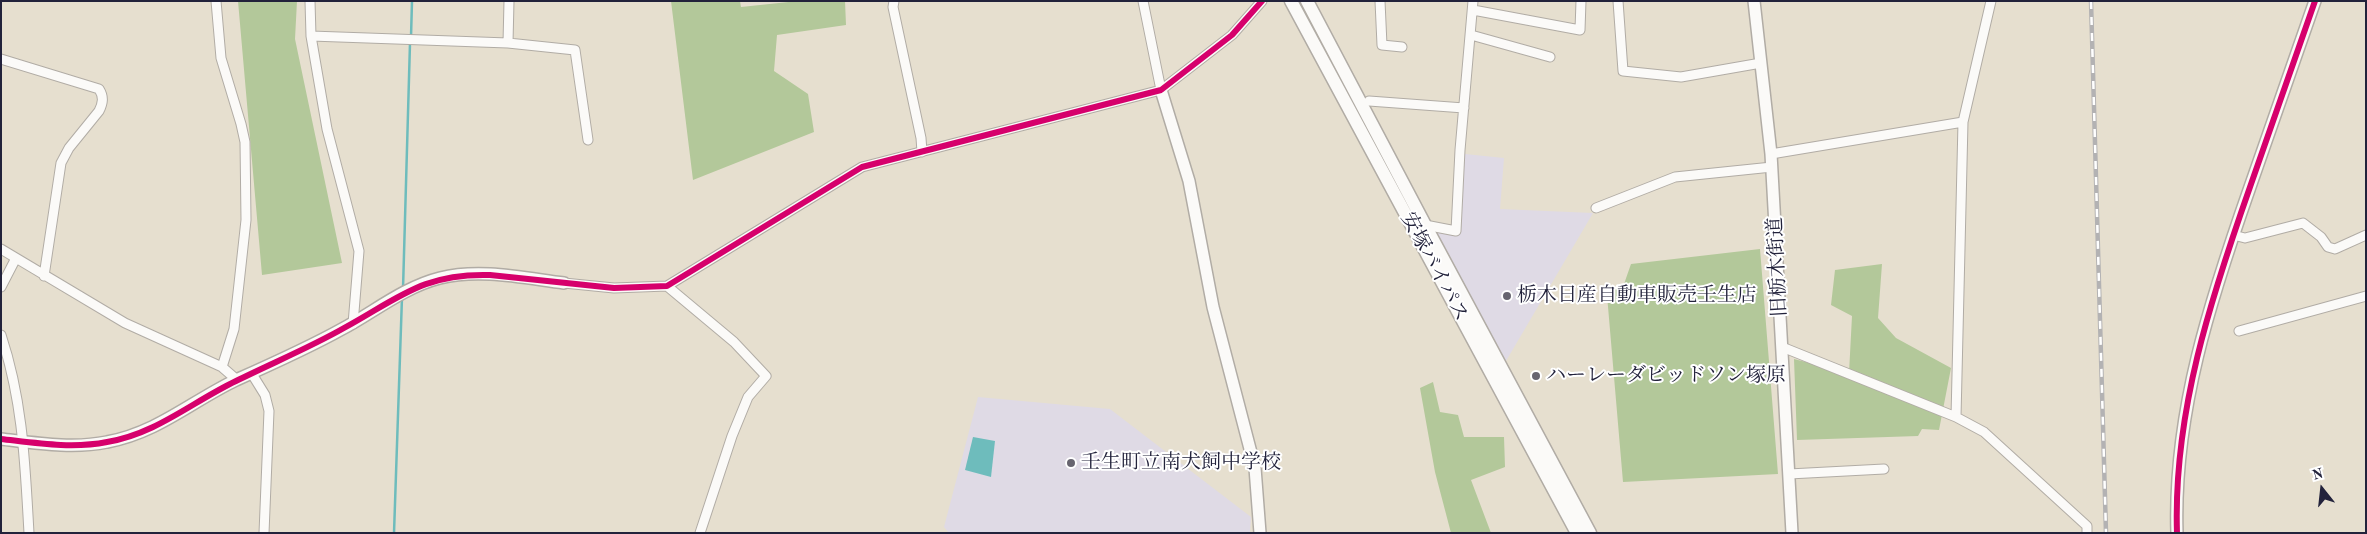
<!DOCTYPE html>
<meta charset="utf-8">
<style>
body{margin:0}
#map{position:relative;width:2367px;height:534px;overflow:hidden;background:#e6dfcf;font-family:"Old Standard TT",serif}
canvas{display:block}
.frame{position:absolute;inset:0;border:2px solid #22223b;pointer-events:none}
.north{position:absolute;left:2297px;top:464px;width:50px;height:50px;-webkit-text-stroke:4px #fff;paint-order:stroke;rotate:344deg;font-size:14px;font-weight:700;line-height:20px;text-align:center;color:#22223b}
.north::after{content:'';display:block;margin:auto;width:18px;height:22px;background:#22223b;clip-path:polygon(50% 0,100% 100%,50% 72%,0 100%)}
</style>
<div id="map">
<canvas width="2367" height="534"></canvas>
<div class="frame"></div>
<div class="north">N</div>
</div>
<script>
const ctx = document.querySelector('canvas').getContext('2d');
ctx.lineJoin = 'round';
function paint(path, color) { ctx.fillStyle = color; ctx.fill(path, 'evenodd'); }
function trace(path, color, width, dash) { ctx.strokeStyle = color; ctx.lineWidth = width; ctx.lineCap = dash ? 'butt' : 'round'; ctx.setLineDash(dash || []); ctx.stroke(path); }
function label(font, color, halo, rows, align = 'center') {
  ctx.font = font + ' "Old Standard TT","Noto Serif JP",serif'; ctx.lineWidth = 4; ctx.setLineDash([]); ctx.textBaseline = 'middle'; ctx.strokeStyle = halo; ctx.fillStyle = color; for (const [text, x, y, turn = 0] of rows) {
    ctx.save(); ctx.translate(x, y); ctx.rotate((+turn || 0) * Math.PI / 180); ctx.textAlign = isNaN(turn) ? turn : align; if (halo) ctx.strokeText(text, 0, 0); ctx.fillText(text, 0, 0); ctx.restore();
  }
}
const built = new Path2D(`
 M1465,154L1504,158L1500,209L1593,213L1506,361L1433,231H1456Z
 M978,397L1110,409L1251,517L1250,533H949L944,527Z`);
const forest = new Path2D(`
 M238,1H297L295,39L342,263L262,275Z
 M671,1H740L741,7L798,1H845L846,25L777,35L774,71L808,94L814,132L693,180Z
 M1760,249L1778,474L1623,482L1607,295L1624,284L1631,264Z
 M1882,264L1878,318L1896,338L1951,368L1939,430L1922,429L1918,436L1797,440L1794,359L1849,373L1852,316L1831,305L1835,270Z
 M1433,382L1440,412L1458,415L1464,437H1504L1505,467L1471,480L1491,533H1451L1435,472L1420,388Z`);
const water = new Path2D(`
 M973,437L995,441L991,477L965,470Z`);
const stream = new Path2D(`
 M411,37L412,1
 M403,289L410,43
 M394,533L402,297`);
const street = new Path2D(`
 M216,1L221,58L241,124L245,142L246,220L234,329L222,367
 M310,1L311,36L327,129L359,251L353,324
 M894,1L893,7L921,138L922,152
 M1143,1L1161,90
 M1380,1L1382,45L1402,47
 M1618,1L1623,71L1681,77L1761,63
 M1473,10L1580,30L1581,1
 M1471,35L1550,57
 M311,36L508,43L575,50L588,140
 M508,43L509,1
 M1,59L99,89C104,97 103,103 99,111L69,148L61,163L44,276
 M1369,101L1464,108
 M1771,154L1963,122
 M1596,208L1675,177L1772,167
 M1425,225L1456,231L1460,150L1473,1
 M2233,235L2245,238L2303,223L2321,237L2328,247L2335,249L2366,235
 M1,249L125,323L222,367L237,380
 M564,283L614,288L667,286L862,167L1161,90L1232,35L1262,1
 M667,286L734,342L766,376L748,397L732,436L700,533
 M1,287L16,258
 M2239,331L2366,296
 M1,335C23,401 25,464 29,533
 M1782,347L1956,417L1984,432L2087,526V533
 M252,374L265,395L269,411L264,533
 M1956,417L1963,122L1991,1
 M1789,474L1884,469`);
const secondary = new Path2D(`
 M1754,1L1771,154L1792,533
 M1161,90L1189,181L1213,307L1255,468L1260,533
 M1,439C36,443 73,449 107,442C157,433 192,401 236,380C272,364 308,348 342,329C374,312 404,287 440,278C480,268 524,278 564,283
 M2177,533C2173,413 2211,298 2250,187C2272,125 2293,63 2315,1`);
const primary = new Path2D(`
 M1291,1L1577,533
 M1307,1L1425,225L1590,533`);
const rail = new Path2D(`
 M2091,1L2106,533`);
const cycleway = new Path2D(`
 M1,439C36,443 72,449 107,442C156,434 192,402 236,381C272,363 309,348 344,328C399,298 423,273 490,275L614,288L667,286L862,167L1161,90L1232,35L1262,1
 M2177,533C2173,413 2211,298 2250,187C2272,125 2293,63 2315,1`);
const markers = [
 [1507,296,5,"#67646f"],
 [1536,376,5,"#67646f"],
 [1071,463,5,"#67646f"]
];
const streetNames = [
 ["安塚バイパス",1434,267,62],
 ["旧栃木街道",1778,267,-93]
];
const poiNames = [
 ["栃木日産自動車販売壬生店",1517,296],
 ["ハーレーダビッドソン塚原",1546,376],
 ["壬生町立南犬飼中学校",1081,463]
];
paint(built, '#dfdae5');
paint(forest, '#b3c89a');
paint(water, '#6ebcbc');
trace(stream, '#6ebcbc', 2.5);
trace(street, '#b1aca5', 11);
trace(secondary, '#b1aca5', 14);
trace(primary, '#b1aca5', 15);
trace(street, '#fbfaf8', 9);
trace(secondary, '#fbfaf8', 11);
trace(primary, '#fbfaf8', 12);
trace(rail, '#b3b2b3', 4.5);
trace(rail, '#fff', 2.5, [8]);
trace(cycleway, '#d6006c', 6);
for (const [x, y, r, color] of markers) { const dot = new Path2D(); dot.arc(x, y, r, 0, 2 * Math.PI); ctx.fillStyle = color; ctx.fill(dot); trace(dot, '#fff', 2); }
label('20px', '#22223b', '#fff', streetNames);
label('20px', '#22223b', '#fff', poiNames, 'left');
</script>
